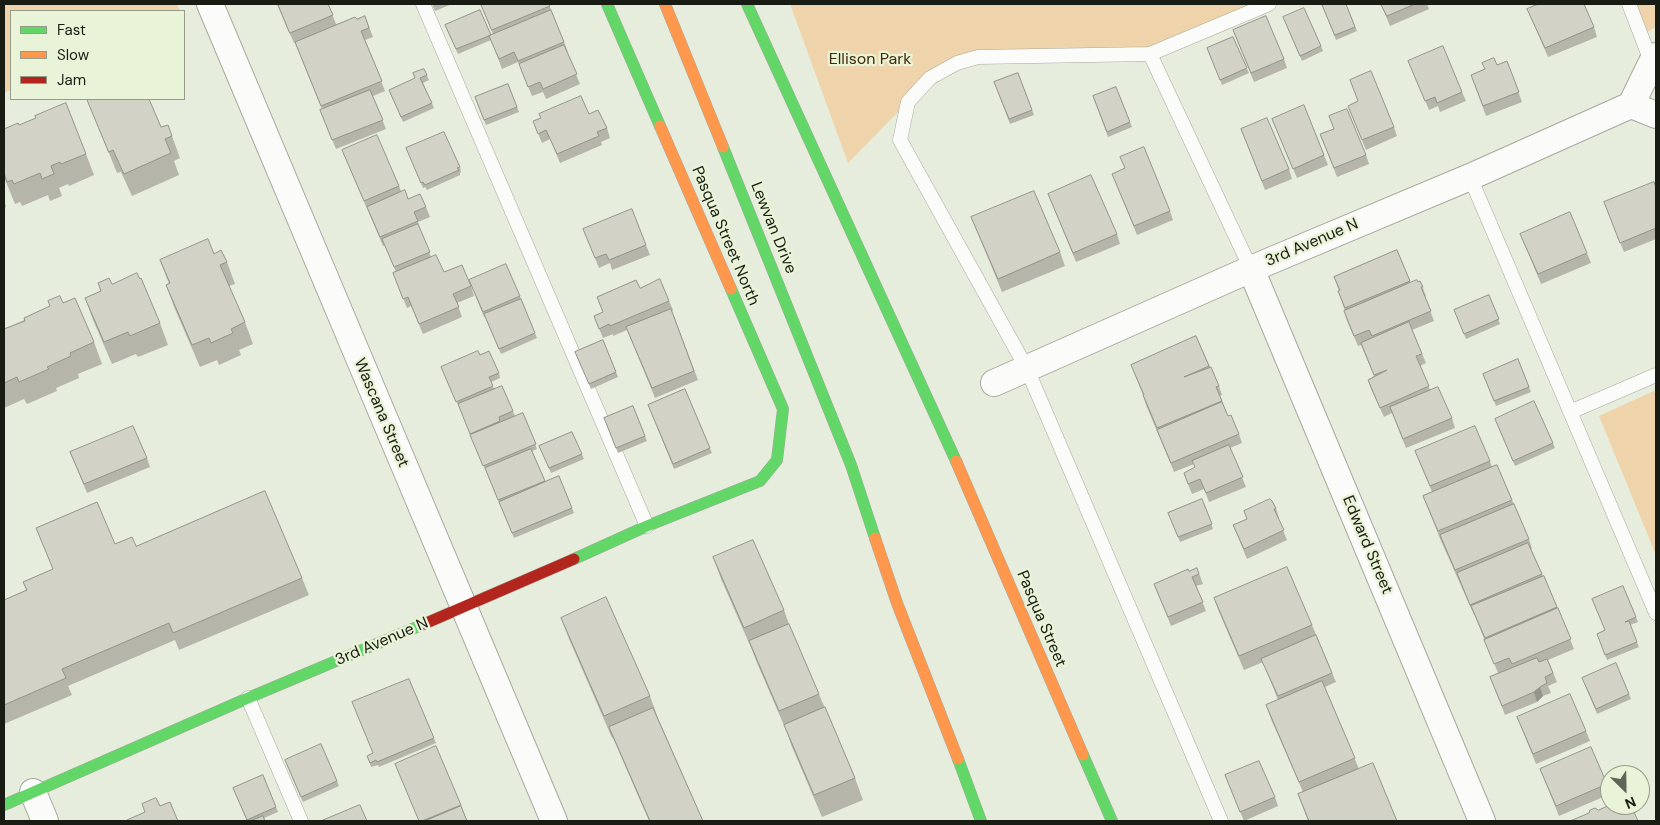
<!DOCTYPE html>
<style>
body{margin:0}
#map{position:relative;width:1660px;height:825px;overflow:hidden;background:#e7eddd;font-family:"DM Sans",sans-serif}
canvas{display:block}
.frame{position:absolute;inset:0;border:5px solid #181c12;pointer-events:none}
.legend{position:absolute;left:10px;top:10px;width:175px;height:90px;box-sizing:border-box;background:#e9f3d7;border:1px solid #959d88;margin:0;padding:6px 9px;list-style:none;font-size:15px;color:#181c12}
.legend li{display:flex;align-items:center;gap:10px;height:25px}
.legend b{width:25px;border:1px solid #959d88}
.north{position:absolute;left:1600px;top:765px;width:50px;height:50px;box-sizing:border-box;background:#e9f3d7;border:1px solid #959d88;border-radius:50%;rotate:157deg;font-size:14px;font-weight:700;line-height:20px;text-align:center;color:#181c12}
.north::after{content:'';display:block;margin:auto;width:18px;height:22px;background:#606559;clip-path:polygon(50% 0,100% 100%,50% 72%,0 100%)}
</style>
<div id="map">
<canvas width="1660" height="825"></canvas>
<div class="frame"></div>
<ul class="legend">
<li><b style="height:6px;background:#63d668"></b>Fast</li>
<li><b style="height:6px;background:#ff974d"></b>Slow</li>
<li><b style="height:6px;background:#b3261e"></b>Jam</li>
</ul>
<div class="north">N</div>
</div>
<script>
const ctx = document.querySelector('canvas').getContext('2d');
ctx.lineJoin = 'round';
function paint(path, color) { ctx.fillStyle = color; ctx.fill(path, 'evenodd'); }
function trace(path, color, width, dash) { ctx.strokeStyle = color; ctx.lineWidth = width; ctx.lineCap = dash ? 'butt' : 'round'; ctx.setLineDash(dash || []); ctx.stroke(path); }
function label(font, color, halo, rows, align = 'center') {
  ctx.font = font + ' "DM Sans",sans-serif'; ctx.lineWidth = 4.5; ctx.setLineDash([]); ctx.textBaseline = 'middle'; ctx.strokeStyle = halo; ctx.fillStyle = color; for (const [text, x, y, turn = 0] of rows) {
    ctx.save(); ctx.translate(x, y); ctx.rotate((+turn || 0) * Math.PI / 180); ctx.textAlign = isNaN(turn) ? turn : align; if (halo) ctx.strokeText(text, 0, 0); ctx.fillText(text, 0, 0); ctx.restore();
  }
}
const green = new Path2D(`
 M4,4H177L180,11H11V90L4,93Z
 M790,4H1269L1150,54L957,63L908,102L848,163Z
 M1635,4H1656V27L1647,32Z
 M1656,390V555L1599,416Z`);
const lane = new Path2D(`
 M423,4L647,526
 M1629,4L1652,64
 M1150,54L1251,269
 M1470,177L1656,613
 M1570,412L1656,375
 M248,698L301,821
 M1221,821L1027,369L900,140L908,102L930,78L957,63L978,57L1150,54L1269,4`);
const street = new Path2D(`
 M210,4C326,276 437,549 554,821
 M1631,105L1656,115
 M1251,269L1482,821
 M994,383L1251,269L1470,177L1631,105L1652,62L1656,56
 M33,792L45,821`);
const fast = new Path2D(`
 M607,4L660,126
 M747,4L956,461
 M723,147L851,465L875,538
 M574,559L647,526L760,481L777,460L783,409L731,289
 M1083,755L1112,821
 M958,759L981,821
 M4,805L248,698L424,624`);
const slow = new Path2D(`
 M665,4L723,147
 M660,126L731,289
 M956,461L1083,755
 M875,538L897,603L958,759`);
const jam = new Path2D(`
 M424,624L574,559`);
const wall = new Path2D(`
 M277,4H328L336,24L365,16L373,37L365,40L385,91L373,96L386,129L336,149L320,110L322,109L295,43H294Z
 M432,4H452L435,11Z
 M481,4H549L553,16L564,42L568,52H567L580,84L546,99L543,92L532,96L518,62L502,69L491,40L458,54L445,25L480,10L491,35L493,34Z
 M1322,4H1346L1357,31L1336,40Z
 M1381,4H1427L1429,9L1390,26Z
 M1527,9L1594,27L1597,37L1548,57Z
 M1285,22L1321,46L1323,51L1302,61Z
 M1233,30L1284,59L1287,68L1254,82Z
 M1233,37L1249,73L1222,85L1207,48Z
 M1408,61L1462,92L1466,101L1440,112L1438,106L1429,110Z
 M1507,61L1522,102L1486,116L1471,75Z
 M424,69L429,80L423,83L434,108L403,122L391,95L415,78Z
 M1018,73L1034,115L1010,124L994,82Z
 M1350,80L1394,127L1397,136L1366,150L1348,106L1358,101Z
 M508,84L519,112L486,125L475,97Z
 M1116,87L1132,127L1108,137L1093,96Z
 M87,99L161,127L172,136L180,158L174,161L179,175L132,196L121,172L117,173Z
 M589,114L607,128L610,138L601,142L602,145L560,163L550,139L542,143L533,121Z
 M1272,119L1324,155L1328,165L1297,178Z
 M19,125L86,154L94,175L69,186L68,184L59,188L62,196L50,201L48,195L22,206L20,202L15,204L4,177V129Z
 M1241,129L1289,169L1292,179L1265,190Z
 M1320,134L1366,155L1369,164L1337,177Z
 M342,150L399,186L401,191L408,199L426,207L430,217L418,222L421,231L431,257L444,272L471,286L474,296L457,303L462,317L423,334L411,306L407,308L393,273L396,272L385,246H383Z
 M408,153L460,167L461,172L460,173V175L427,190L425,187L423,188Z
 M1124,169L1170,211L1173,220L1137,235L1112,174Z
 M1656,188V239L1624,252L1604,202Z
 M1048,194L1117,234L1120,244L1076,262Z
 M4,200L6,207L4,208Z
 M971,217L1060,252L1065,266L1002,292Z
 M583,229L646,245L650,255L612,270L610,263L599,268Z
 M1520,234L1587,253L1591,263L1541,284Z
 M1397,250L1411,283L1418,282L1420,281L1426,296L1425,297L1434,321L1412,330L1426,363L1420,366L1430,390L1452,418L1455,428L1406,448L1392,413L1384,417L1371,389L1368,380L1374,376L1361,345L1358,346L1347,321L1344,311H1345L1338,291H1339L1334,277Z
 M214,254L227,262L235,284L229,286L245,322L253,344L239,350L241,355L219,365L217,360L200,367L174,307L166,285L169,284L160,260Z
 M469,280L520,296L537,338L501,354L485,317H484Z
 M98,283L112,284L160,323L168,345L138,357L136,354L112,364L93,320L85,298L101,291Z
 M640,288L669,301L673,310L672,311L698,380L655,398L627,330L613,336V334L603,338L594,316L603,312L597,297Z
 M1489,295L1500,324L1466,339L1454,310Z
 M63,303L94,342L102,364L78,374L79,378L56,388L57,391L27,404L24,399L4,408V329Z
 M1196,336L1219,386L1222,395L1220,396L1228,416L1239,434L1242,443L1230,448L1246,487L1209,502L1204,489L1192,494L1187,482L1184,473L1195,468L1194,464L1174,472L1146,405L1143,395L1131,365Z
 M603,340L618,377L591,389L575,352Z
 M480,355L499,373L500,378L491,382L494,389L502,386L515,416L501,422L523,413L537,449L532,451L545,482L559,476L574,513L514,538L459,406L443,372Z
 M1518,359L1531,392L1496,406L1483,374Z
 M685,389L712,453L674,469L648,405Z
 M633,406L647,441L618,453L604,418Z
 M1495,419L1553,443L1555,448L1515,466Z
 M572,432L584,459L551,473L539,446Z
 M1415,451L1490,461L1492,467L1497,465L1529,539L1532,549H1531L1543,576H1544L1574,649L1548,660L1557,682L1548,686L1551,693L1543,696L1537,702L1505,715L1490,677L1498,673L1474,614V615L1441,541L1423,496L1432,492Z
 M70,452L147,458L150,467L87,493Z
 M1202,499L1213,529L1180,542L1168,513Z
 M1276,508L1279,518H1278L1287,540L1247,559L1233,525L1247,519L1244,511Z
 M36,528L115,544L136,546L302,578L309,595L179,650L175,640L68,686L72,695L4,724V600L26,590L23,582L53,569Z
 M713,557L784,610L790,627L855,778L863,800L822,817L792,747L786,730L757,663L752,650L721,579Z
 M1197,568L1203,584L1196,586L1206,611L1171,626L1154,584Z
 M1623,586L1638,622L1630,625L1639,647L1607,660L1597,634L1605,630Z
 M1214,598L1312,625L1336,682L1325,687L1359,769L1397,821H1308L1298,794L1303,792L1271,719L1266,705L1278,700L1263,662L1244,670L1219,612Z
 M561,618L650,696L658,718L703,821H649L613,738H612L569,639Z
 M409,679L436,743L379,767L378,765L371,767L369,761Z
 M1584,683L1629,694L1631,699L1597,714Z
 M1517,717L1586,731L1590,741L1536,764Z
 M287,765L337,781L339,786L303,802Z
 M1540,769L1607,784L1610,791V794L1559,816Z
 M263,775L278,812L264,818L265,821H247L233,788Z
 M1225,775L1275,797L1278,806L1244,821Z
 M461,805L467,821H419Z`);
const shadedWall = new Path2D(`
 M1540,687L1543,696L1537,702L1534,692Z`);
const building = new Path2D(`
 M278,4H328L333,15L290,33Z
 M481,4H549L550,6L492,30Z
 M1322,4H1346L1355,27L1335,35Z
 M1381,4H1415L1387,16Z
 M1539,4H1584L1594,27L1545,48L1527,9Z
 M1304,8L1321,46L1300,56L1283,17Z
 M480,10L491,35L456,49L445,25Z
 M551,10L564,42L518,61L514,52L499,59L489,36Z
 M365,16L369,28L361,31L382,81L321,106L295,42L355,17L357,19Z
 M1266,16L1284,59L1251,73L1233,30Z
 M1233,37L1247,68L1220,80L1207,48Z
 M564,45L577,74L543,89L540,82L528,87L519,64Z
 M1443,46L1462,92L1437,103L1435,97L1425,101L1408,61Z
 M1494,58L1497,65L1507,61L1519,92L1483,106L1471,75L1485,69L1482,63Z
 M424,69L427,75L420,78L432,103L401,117L389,90L415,78L413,73Z
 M1371,71L1394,127L1362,140L1348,106L1358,101L1350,80Z
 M1018,73L1032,110L1009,119L994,82Z
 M508,84L517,107L484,120L475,97Z
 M1116,87L1130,122L1107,132L1093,96Z
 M370,90L383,120L332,140L320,110Z
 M581,96L589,114L598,110L607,128L597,132L599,136L557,154L546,130L538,134L533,121L541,118L539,114Z
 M87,99H149L161,127L168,125L172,136L165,139L171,153L124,174L113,150L109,152Z
 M66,103L86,154L61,164L60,162L51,166L54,174L42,179L40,173L14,184L12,180L7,182L4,173V129L18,123L19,125L36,118L35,116Z
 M1304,105L1324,155L1293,169L1272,119Z
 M1347,109L1366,155L1334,168L1320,134L1334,129L1329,116Z
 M1267,118L1289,169L1262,181L1241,129Z
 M444,132L460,167L457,168L459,170L425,185L423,182L421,183L406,148Z
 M377,135L399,186L364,201L342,150Z
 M1144,147L1170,211L1134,226L1112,174L1125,168L1120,157Z
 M1091,175L1117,234L1073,253L1048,194Z
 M1654,182L1656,188V228L1620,243L1604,202Z
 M405,190L408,199L420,194L426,207L414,212L418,221L380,237L367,207Z
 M1034,191L1060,252L998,279L971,217Z
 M632,209L646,245L609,260L606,254L595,258L583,229Z
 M1570,212L1587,253L1538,274L1520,234Z
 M418,224L430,252L394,267L382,239Z
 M208,239L214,254L221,250L227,262L220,265L245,322L231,329L233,333L211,343L209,338L192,345L166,285L170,283L160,260Z
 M1397,250L1410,281L1345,308L1338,291L1340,290L1334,277Z
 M436,255L444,272L462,265L471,286L453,294L459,307L419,324L408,297L403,299L393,273Z
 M506,264L520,296L483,312L469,280Z
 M137,273L140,279L141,278L160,323L130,336L128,332L104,342L85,298L101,291L98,283L109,278L112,284Z
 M660,279L669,301L610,326L609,324L599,329L594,316L603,312L597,297L636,280L640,288Z
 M1417,280L1418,282L1420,281L1423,287H1421L1431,311L1372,336L1369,330L1354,336L1344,311Z
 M1489,295L1499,319L1464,334L1454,310Z
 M60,296L63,303L75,298L94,342L70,353L71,356L47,367L49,369L19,382L17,377L4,383V329L25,321L24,318L50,306L48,301Z
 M521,299L535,333L499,349L484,314Z
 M671,309L694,371L652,388L626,327Z
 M1409,322L1422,354L1416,356L1429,386L1380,408L1368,380L1387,370L1374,375L1361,343Z
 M1196,336L1209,366L1184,377L1211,367L1219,386L1216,387L1222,401L1157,428L1143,395H1144L1131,365Z
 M603,340L616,372L589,384L575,352Z
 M478,351L480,355L489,351L499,373L489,377L493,386L456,402L441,367Z
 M1518,359L1529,387L1494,401L1483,374Z
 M502,386L513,411L499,417L500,421L470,434L458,404Z
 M1438,387L1452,418L1403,439L1390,407Z
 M685,389L710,448L673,464L648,405Z
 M1534,401L1553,443L1513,461L1495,419Z
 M1222,402L1228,416L1231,415L1239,434L1171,463L1157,430Z
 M633,406L645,436L616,448L604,418Z
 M523,413L536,444L483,466L470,435Z
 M133,426L147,458L84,484L70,452Z
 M1475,426L1490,461L1430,486L1415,451Z
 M572,432L582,454L549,468L539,446Z
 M1229,445L1243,477L1206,493L1200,479L1188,484L1184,473L1195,467L1192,461Z
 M531,449L545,481L498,500L485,468Z
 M1497,465L1512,500L1438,531L1423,496Z
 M559,476L572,508L512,533L499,502Z
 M265,491L302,578L173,633L169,623L62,669L66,678L4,705V600L27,590L23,582L53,569L36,528L97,502L115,544L132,537L136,546Z
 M1202,499L1212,524L1178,537L1168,513Z
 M1270,499L1272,501L1276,508L1274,509L1284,530L1244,549L1233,525L1247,519L1244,511Z
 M1514,504L1529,539L1455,570L1440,535Z
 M753,540L784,610L744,628L713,557Z
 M1528,543L1542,574L1470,605L1457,573Z
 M1287,567L1312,625L1239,656L1214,598Z
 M1197,568L1199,574L1192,577L1203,602L1168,617L1154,584L1188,569L1189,571Z
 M1544,576L1557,607L1485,638L1471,606Z
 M1623,586L1636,617L1625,622L1629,621L1637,642L1605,655L1597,634L1605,630L1592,599Z
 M606,597L650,696L604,716L561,618Z
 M1558,608L1571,639L1512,664L1509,658L1494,664L1484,640Z
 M789,624L819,694L779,711L749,641Z
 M1316,635L1332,673L1278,696L1261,659Z
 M1537,658L1539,662L1547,659L1553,673L1545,677L1547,683L1540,687L1534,692L1502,706L1490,677Z
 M1616,663L1629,694L1596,709L1582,678Z
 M409,679L434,738L377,762L376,760L370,763L367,756L373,753L352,702Z
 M1322,681L1355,758L1299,782L1266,705Z
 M1570,694L1586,731L1533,754L1517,717Z
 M825,707L855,778L814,795L784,725Z
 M653,708L703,821H650L609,727Z
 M321,744L337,781L301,797L285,760Z
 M436,746L461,805L422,821H419L395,764Z
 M1591,747L1607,784L1556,806L1540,769Z
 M1259,761L1275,797L1240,812L1225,775Z
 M1373,763L1397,821H1309L1298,794Z
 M263,775L276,807L247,820L233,788Z
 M156,798L160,806L170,802L178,821H127V820L145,812L142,804Z
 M360,805L367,821H321Z
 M1610,805H1631L1638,821H1570L1589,813L1590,810L1595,808L1598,810Z
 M461,806L467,821H425Z
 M263,816L265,821H251Z`);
const parkNames = [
 ["Ellison Park",870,60]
];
const streetNames = [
 ["Lewvan Drive",773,228,68],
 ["Pasqua Street North",725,236,67],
 ["3rd Avenue N",1312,243,-23],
 ["Wascana Street",381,413,67],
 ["Edward Street",1367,545,67],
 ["Pasqua Street",1041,619,67],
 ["3rd Avenue N",382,642,-23]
];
paint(green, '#efd3aa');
trace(lane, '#a5a99d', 15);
trace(street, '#a5a99d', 28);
trace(fast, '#a5a99d', 12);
trace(slow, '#a5a99d', 12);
trace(jam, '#a5a99d', 12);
trace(lane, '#fbfcfa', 14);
trace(street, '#fbfcfa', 26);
trace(fast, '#63d668', 11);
trace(slow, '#ff974d', 11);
trace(jam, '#b3261e', 11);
paint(wall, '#b5b5aa');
paint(shadedWall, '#93948b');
paint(building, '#d2d3c6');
trace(building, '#93948b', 1);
label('16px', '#452905', '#e9f3d7', parkNames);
label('16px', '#181c12', '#e9f3d7', streetNames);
</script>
